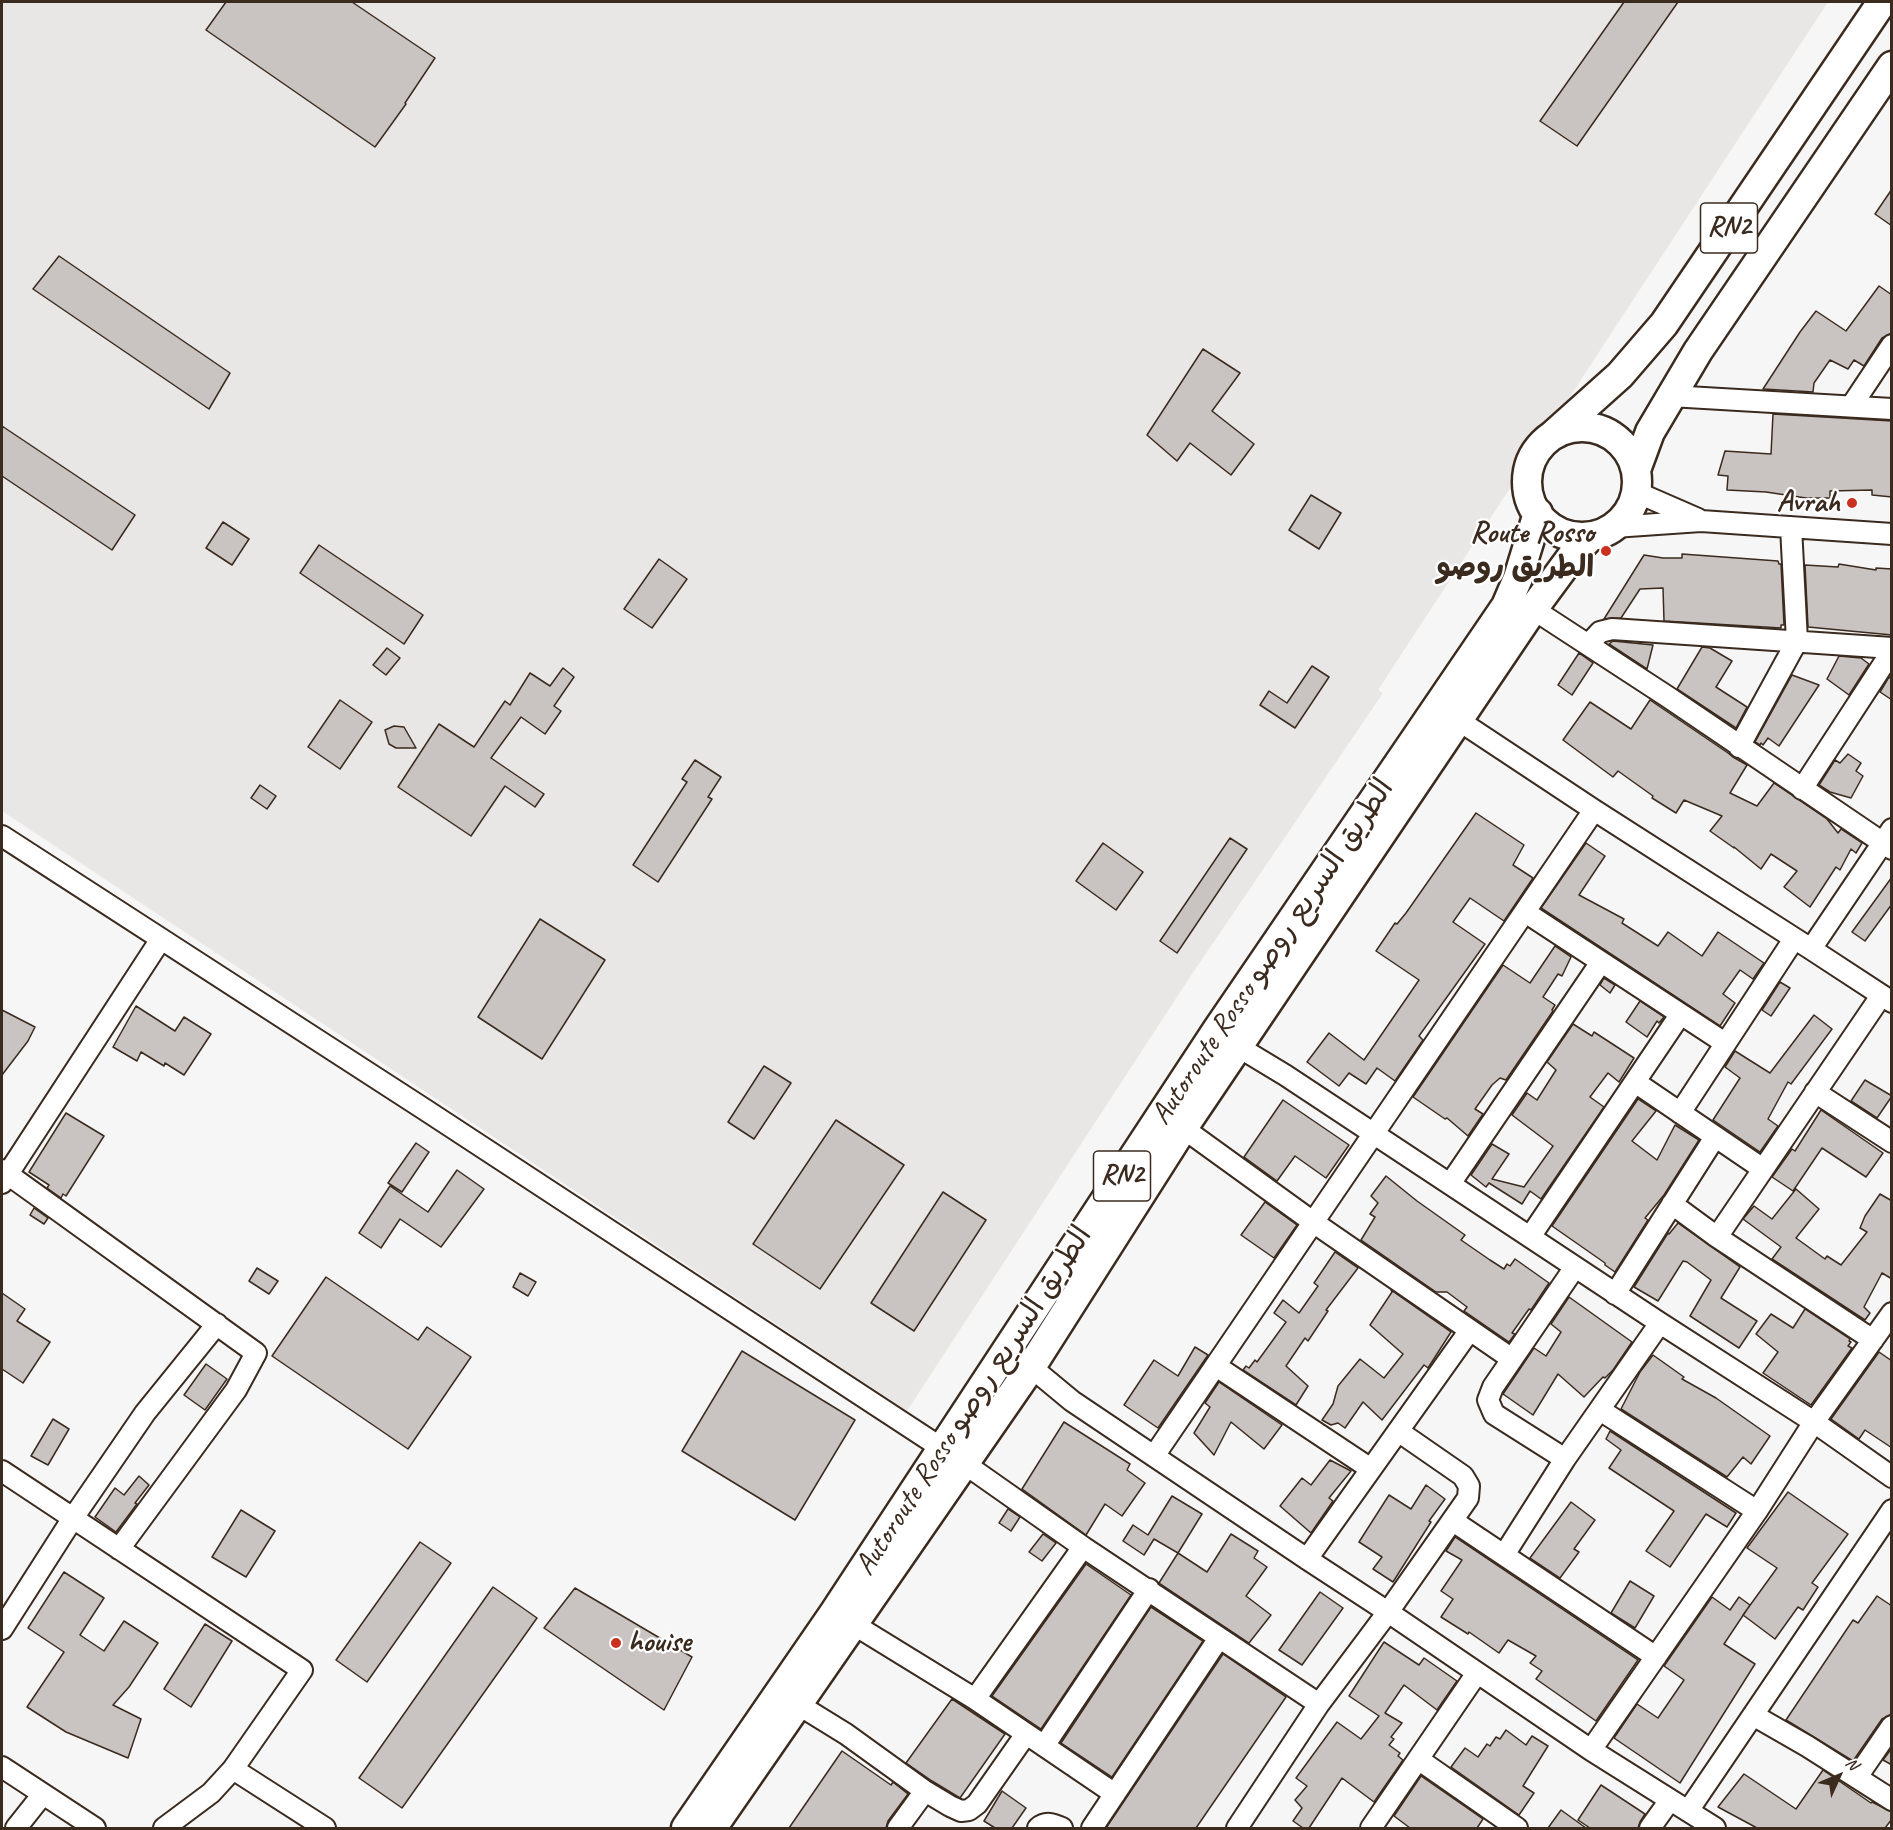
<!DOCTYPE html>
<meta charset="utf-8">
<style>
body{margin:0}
#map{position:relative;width:1893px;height:1830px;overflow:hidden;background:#f7f6f6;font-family:Caveat,sans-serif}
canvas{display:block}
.frame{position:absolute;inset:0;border:3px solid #3b2a1e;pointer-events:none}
.north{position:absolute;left:1809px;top:1746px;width:60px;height:60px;-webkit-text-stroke:4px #fff;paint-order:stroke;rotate:46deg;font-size:16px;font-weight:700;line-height:24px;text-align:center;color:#3b2a1e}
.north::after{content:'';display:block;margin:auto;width:21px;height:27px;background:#3b2a1e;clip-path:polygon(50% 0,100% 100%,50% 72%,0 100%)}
</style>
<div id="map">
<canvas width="1893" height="1830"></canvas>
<div class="frame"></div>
<div class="north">N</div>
</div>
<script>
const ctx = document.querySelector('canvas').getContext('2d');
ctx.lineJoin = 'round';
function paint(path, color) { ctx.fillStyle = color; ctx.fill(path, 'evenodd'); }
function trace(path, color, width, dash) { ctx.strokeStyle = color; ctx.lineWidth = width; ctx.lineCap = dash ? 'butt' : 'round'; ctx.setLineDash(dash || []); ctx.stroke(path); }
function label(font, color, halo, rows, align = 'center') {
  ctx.font = font + ' Caveat,"Playpen Sans Arabic",sans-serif'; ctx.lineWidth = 4.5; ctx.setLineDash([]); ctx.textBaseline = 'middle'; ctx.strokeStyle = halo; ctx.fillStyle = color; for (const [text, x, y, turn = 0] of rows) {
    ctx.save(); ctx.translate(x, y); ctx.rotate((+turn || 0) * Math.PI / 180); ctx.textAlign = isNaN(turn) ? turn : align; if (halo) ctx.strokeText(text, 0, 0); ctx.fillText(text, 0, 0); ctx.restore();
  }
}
const built = new Path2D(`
 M2,2H1828L1378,690L1383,693L1190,977L907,1411L2,811Z`);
const building = new Path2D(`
 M226,2H352L435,58L405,103L406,104L375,147L206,30Z
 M1624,2H1678L1577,146L1540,121Z
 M1892,189V226L1875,214Z
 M59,256L230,373L209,409L33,289Z
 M1879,286L1892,295V333L1882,338L1864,366L1854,360L1848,369L1830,360L1814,383L1813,392L1763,389L1800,332L1816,311L1846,331Z
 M1203,349L1240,373L1212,411L1254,444L1231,475L1190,443L1177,461L1147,435Z
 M1773,414L1892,421V497L1872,495V490L1830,491V498H1806L1766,492L1727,490L1728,476L1718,475L1725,451L1771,454Z
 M2,426L135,515L112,550L2,476Z
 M1311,495L1341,513L1319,549L1289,530Z
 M223,522L249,539L232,565L206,548Z
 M319,545L423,615L404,644L300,573Z
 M1682,554L1778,561L1779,564H1781L1784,625H1781V628L1664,621L1663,588L1640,589L1621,618L1604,619L1644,555L1663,558H1682Z
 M659,559L687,579L652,628L624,609Z
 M1839,564L1876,570V568L1892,569V635L1808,627L1805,565L1838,567Z
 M1613,641L1653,645L1647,669L1609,644Z
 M1702,647L1710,648L1732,661L1716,687L1747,707L1736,728L1677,689Z
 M387,648L400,658L386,675L373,665Z
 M1579,653L1593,663L1572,695L1558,685Z
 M1839,656L1861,658L1869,664L1849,695L1827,679Z
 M1312,666L1329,677L1295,728L1260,705L1269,691L1287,703Z
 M563,668L574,677L554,706L561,711L545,734L521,717L491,758L544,794L535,807L505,786L471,836L398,787L439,724L474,747L505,701L510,705L530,673L550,686Z
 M1792,675L1819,685L1779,746L1768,738L1763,745L1761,743L1760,745L1755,742Z
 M1889,677L1892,679V700L1880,692Z
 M340,700L372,722L340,769L308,747Z
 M1650,700L1728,753L1733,757L1747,765L1730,793L1757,806L1774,783L1827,819L1838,833L1841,829L1862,843L1856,853L1851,849L1840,870L1836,867L1810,907L1784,887L1797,871L1771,854L1761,869L1734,847V848L1710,831L1722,816L1684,800L1676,813L1652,798L1653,796L1618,771L1613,777L1563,740L1590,702L1631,729Z
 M394,726L404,727L416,748H396L389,744L385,730Z
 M1848,754L1861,763L1856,771L1863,776L1851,798L1830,792L1819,785L1835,760L1840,763Z
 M695,760L721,777L708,797L712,799L658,882L633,865L687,782L682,779Z
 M260,785L276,796L267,809L251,798Z
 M1476,813L1524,845L1513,865L1533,878L1504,921L1470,898L1453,922L1485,944L1419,1036L1423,1040L1395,1081L1377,1068L1366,1084L1349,1073L1339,1086L1307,1062L1329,1033L1364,1060L1419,980L1376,951L1395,923L1397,924L1406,913Z
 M1230,838L1247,849L1177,953L1160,941Z
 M1103,843L1143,872L1116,910L1076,881Z
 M1586,843L1605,856L1579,895L1624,919L1622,923L1658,946L1668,932L1702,956L1718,932L1764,963L1753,979L1740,970L1723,994L1735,1003L1720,1026L1541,908Z
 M1892,877V904L1865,941L1852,932Z
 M540,919L605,960L542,1059L478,1017Z
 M1555,946L1571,957L1562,976L1558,974L1543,997L1555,1005L1552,1010L1553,1011L1506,1080L1500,1078L1492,1085L1475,1109L1483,1114L1468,1136L1447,1118L1445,1119L1413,1097L1503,965L1530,983Z
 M1604,978L1615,985L1610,993L1600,985Z
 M1780,982L1790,988L1771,1016L1762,1010Z
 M1640,1001L1664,1017L1659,1023L1657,1021L1647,1037L1626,1022Z
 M136,1006L175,1031L184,1017L211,1034L184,1075L165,1063L164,1066L141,1052L137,1061L113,1047Z
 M2,1010L35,1027L28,1041L2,1075Z
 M1814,1015L1832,1029L1791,1084L1788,1082L1768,1119L1778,1126L1760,1152L1713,1120L1740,1078L1725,1067L1735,1051L1770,1073Z
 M1573,1024L1592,1036L1594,1032L1634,1058L1619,1082L1608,1073L1590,1097L1604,1107L1541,1199L1530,1191L1522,1204L1489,1183L1486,1187L1471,1175L1492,1144L1509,1154L1492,1179L1524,1187L1553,1146L1512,1115L1527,1093L1537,1100L1556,1070L1547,1062Z
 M764,1066L791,1083L754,1139L728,1122Z
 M1865,1080L1892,1096L1877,1118L1851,1101Z
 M1638,1099L1656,1111L1632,1141L1657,1160L1675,1125L1699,1140L1664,1195L1645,1218L1648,1220L1615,1272L1605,1265V1263L1552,1226Z
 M1283,1100L1349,1145L1326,1178L1295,1156L1277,1181L1244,1157Z
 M1821,1110L1883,1153L1866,1177L1822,1148L1793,1191L1772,1177L1792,1149L1795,1151Z
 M66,1113L104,1136L66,1196L63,1194L61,1198L47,1188L49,1185L29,1172Z
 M836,1120L904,1165L820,1289L753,1244Z
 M416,1143L429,1152L402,1192L388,1183Z
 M457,1170L484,1189L441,1247L400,1219L381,1248L359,1233L390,1186L428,1212Z
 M1386,1176L1417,1201L1465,1235L1461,1240L1490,1260L1504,1269L1507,1264L1510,1266L1515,1259L1549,1283L1531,1310L1529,1309L1512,1333L1515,1334L1509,1342L1464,1311L1467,1307L1447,1292H1436L1361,1240L1375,1217L1370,1214L1378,1203L1371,1196Z
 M1796,1189L1819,1209L1796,1238L1825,1259L1827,1256L1841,1265L1867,1232L1860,1228L1865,1216L1880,1194L1892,1201V1279L1882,1273L1864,1307L1870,1313L1865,1320L1772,1259L1781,1247L1743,1219L1754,1206L1772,1219Z
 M943,1192L986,1220L914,1331L871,1303Z
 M1265,1202L1297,1225L1274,1258L1241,1235Z
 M34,1208L48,1218L44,1224L30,1215Z
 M1678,1223L1740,1267L1721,1298L1757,1321L1739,1348L1690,1316L1711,1280L1687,1262L1683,1261L1658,1301L1634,1287L1668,1233L1669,1234Z
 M1335,1252L1358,1268L1326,1310L1328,1311L1308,1341L1305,1338L1286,1366L1308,1386L1296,1405L1243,1370L1246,1366L1249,1368L1255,1360L1257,1362L1286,1322L1274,1313L1283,1300L1299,1313L1318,1286L1314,1283Z
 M257,1268L278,1281L269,1294L249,1281Z
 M520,1273L536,1282L528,1296L513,1287Z
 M326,1277L418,1340L427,1327L471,1357L408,1449L272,1356Z
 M1391,1290L1451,1332L1428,1368L1424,1365L1382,1420L1363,1402L1345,1428L1338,1423L1331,1425L1322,1420L1333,1404L1338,1386L1360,1359L1384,1378L1403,1354L1370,1325L1392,1292Z
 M2,1293L25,1309L17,1321L50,1342L23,1383L2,1369Z
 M1569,1297L1632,1342L1613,1370L1605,1378L1603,1377L1584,1397L1558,1374L1533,1415L1503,1394L1534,1348L1546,1356L1561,1332L1551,1324Z
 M1805,1309L1850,1339L1849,1341L1851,1342L1848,1346L1852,1348L1811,1405L1763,1373L1778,1352L1756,1334L1771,1314L1793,1328Z
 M1195,1347L1208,1355L1158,1428L1124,1405L1154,1360L1178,1376Z
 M742,1351L855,1420L795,1520L682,1451Z
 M1879,1352L1892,1361V1448L1865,1430L1859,1439L1831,1419Z
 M1653,1355L1684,1377L1682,1379L1716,1398L1770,1436L1751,1464L1743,1457L1727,1477L1621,1409L1640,1372Z
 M206,1364L227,1379L205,1410L184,1395Z
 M1219,1382L1282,1425L1264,1449L1231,1422L1214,1455L1194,1433L1210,1407L1205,1403Z
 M53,1419L69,1429L48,1465L31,1456Z
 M1064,1422L1130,1464L1127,1470L1145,1483L1122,1516L1105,1504L1086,1535L1022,1489Z
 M1610,1431L1736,1513L1727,1527L1706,1514L1670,1567L1646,1551L1674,1511L1609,1468L1621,1450L1606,1439Z
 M1330,1460L1351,1471L1329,1498L1333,1501L1311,1533L1280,1506L1302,1478L1311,1485Z
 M139,1476L149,1485L135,1503L137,1504L116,1532L95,1517L115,1488L124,1495Z
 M1426,1485L1445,1499L1429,1521L1431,1522L1393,1582L1373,1569L1382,1557L1359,1542L1389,1495L1411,1509Z
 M1788,1492L1848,1534L1812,1583L1818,1587L1803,1610L1798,1607L1775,1639L1743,1615L1777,1568L1747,1548Z
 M1172,1496L1202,1514L1178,1553L1154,1539L1144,1555L1123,1541L1133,1525L1148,1535Z
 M1571,1502L1595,1520L1574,1549L1579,1552L1560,1578L1530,1558Z
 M1008,1509L1020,1517L1011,1531L999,1523Z
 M241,1510L275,1531L246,1577L212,1557Z
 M1043,1534L1056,1543L1042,1561L1029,1552Z
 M1231,1534L1258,1551L1254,1558L1267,1567L1246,1596L1271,1615L1249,1643L1159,1583L1178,1553L1207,1572Z
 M1455,1537L1638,1660L1596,1721L1536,1679L1542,1671L1530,1663L1536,1656L1508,1640L1499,1653L1469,1632L1468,1634L1441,1617L1453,1599L1441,1591L1462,1560L1446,1551Z
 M420,1542L451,1563L367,1682L336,1660Z
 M1086,1564L1131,1595L1041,1729L992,1696Z
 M64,1572L104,1598L80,1635L104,1651L124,1621L158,1643L129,1687L113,1705L141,1719L128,1758L66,1732L27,1707L64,1652L28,1628Z
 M1630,1581L1654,1596L1635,1628L1611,1613Z
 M493,1587L537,1618L402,1808L359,1778Z
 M575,1588L692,1657L664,1710L544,1628Z
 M1320,1592L1343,1608L1302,1665L1279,1650Z
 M1877,1596L1892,1606V1714L1882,1719L1853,1761L1786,1720L1853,1620L1858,1623Z
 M1712,1597L1730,1610L1739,1597L1750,1605L1724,1644L1755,1664L1680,1783L1614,1738L1637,1704L1658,1718L1684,1680L1664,1666Z
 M1151,1607L1203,1641L1112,1777L1061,1743Z
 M205,1624L232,1641L191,1707L164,1689Z
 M1384,1642L1419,1665L1424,1658L1457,1681L1437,1710L1404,1685L1385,1713L1402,1723L1391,1737L1394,1739L1389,1745L1400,1753L1398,1756L1403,1760L1374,1802L1342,1778L1309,1828H1303L1293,1821L1302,1808L1295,1800L1307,1786L1296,1778L1337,1722L1361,1739L1379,1716L1349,1696Z
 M1223,1654L1286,1697L1196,1828H1106Z
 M952,1699L1005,1734L960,1798L932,1781L906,1763Z
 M1506,1730L1526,1745L1532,1736L1548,1746L1523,1786L1534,1793L1519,1815L1451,1767L1465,1748L1478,1757L1487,1744L1490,1746L1496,1737L1500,1739Z
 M1892,1748V1765L1883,1760Z
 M842,1751L891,1785L893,1782L908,1794L888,1821L886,1828H789Z
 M1823,1770L1871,1803L1872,1802L1892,1812V1819L1885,1828H1757L1718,1807L1744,1774L1796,1809Z
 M1421,1776L1483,1819L1477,1828H1410L1394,1816Z
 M1601,1785L1645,1814L1640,1822L1638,1828H1590L1578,1820Z
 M1002,1791L1026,1808L1012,1828H995L984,1821Z
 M1561,1810L1586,1828H1548Z`);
const minor = new Path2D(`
 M1670,396L1892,409
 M1852,405L1892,345
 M1636,492L1698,519
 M1614,527L1701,521L1892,534
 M1533,609L1668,697L1892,849
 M1588,645L1600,632L1612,629L1892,648
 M1449,714L1594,810L1811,949L1892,1002
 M1739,747L1797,641L1791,527
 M1802,789L1892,651
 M2,836L424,1109L943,1449
 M1525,912L1725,1043
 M1811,949L1892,829
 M1237,1046L1285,1075L1660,1323L1814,1422L1892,1477
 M1635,1082L1763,1169
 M1815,1092L1892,1142
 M1680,1113L1794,939
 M1183,1128L1313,1222L1512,1359
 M2,1170L256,1353L236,1390L119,1549
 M2,1183L161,939
 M1450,1184L1601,962
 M1672,1204L1717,1237L1873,1340
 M1530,1237L1680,1015
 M1717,1237L1881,996
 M1615,1294L1715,1137
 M1216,1366L1371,1469
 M1031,1367L1072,1401L1307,1559L1388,1612L1591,1750L1715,1828
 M1600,1410L1757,1511
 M1154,1456L1594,810
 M1565,1459L1494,1414L1488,1400L1493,1387L1575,1267
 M965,1464L1083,1547L1319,1704
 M2,1471L302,1670L233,1769L211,1793L164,1828
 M1453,1521L1656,1657
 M1504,1555L1565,1459L1660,1323
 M1307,1559L1470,1330
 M853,1624L975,1699L1115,1794
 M2,1629L73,1518L145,1413L217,1324
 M975,1699L1083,1547
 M799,1705L846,1734L925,1791L950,1806L961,1811L969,1810L977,1804L1026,1734
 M1753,1715L1807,1746L1892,1800
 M1044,1746L1149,1589
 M1591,1750L1757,1511L1814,1422L1892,1313
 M1418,1759L1517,1828
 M2,1767L95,1828
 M233,1769L325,1828
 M1857,1777L1892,1726
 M1688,1811L1892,1510
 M16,1828L43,1794
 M898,1828L925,1791
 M1038,1828C1046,1821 1053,1824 1062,1828
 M1092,1828L1219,1638
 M1237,1828L1319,1704L1388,1612L1468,1498L1469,1486L1463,1476L1398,1431
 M1371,1828L1477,1673
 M1650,1828L1670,1800`);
const highway = new Path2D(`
 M1527 482a55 55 0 1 1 110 0a55 55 0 1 1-110 0Z
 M1553,435L1620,375L1664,324L1882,2
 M1636,470L1650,432L1698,351L1892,66
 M686,1828L834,1613L1217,1030L1506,606L1518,578L1538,513
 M712,1828L1031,1367L1183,1128L1533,609L1575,552L1590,537`);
const markers = [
 [1852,503,6,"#c8321e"],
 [1606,551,6,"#c8321e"],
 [616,1643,6,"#c8321e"]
];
const shields = [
 [1729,228,57],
 [1122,1176,57]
];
const shieldNames = [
 ["RN2",1729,228],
 ["RN2",1122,1176]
];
const poiNames = [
 ["Avrah",1840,503],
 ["Route Rosso",1594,534],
 ["الطريق روصو",1594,568],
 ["houise",628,1643,"left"]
];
const streetNames = [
 ["Autoroute Rosso الطريق السريع روصو",1273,952,-56],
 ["Autoroute Rosso الطريق السريع روصو",974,1401,-57]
];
paint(built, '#e9e7e6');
paint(building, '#c9c3c1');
trace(building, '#3b2a1e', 1.5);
trace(minor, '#3b2a1e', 24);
trace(highway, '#3b2a1e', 33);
trace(minor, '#fff', 20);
trace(highway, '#fff', 28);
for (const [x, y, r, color] of markers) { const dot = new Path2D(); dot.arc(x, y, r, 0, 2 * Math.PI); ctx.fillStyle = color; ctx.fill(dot); trace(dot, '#fff', 2); }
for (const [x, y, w] of shields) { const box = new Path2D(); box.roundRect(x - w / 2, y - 25, w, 50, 4.5); ctx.fillStyle = '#fff'; ctx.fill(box); trace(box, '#3b2a1e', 1.5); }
label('bold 28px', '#3b2a1e', null, shieldNames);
label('bold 30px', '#3b2a1e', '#fff', poiNames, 'right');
label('30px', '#3b2a1e', '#fff', streetNames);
</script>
